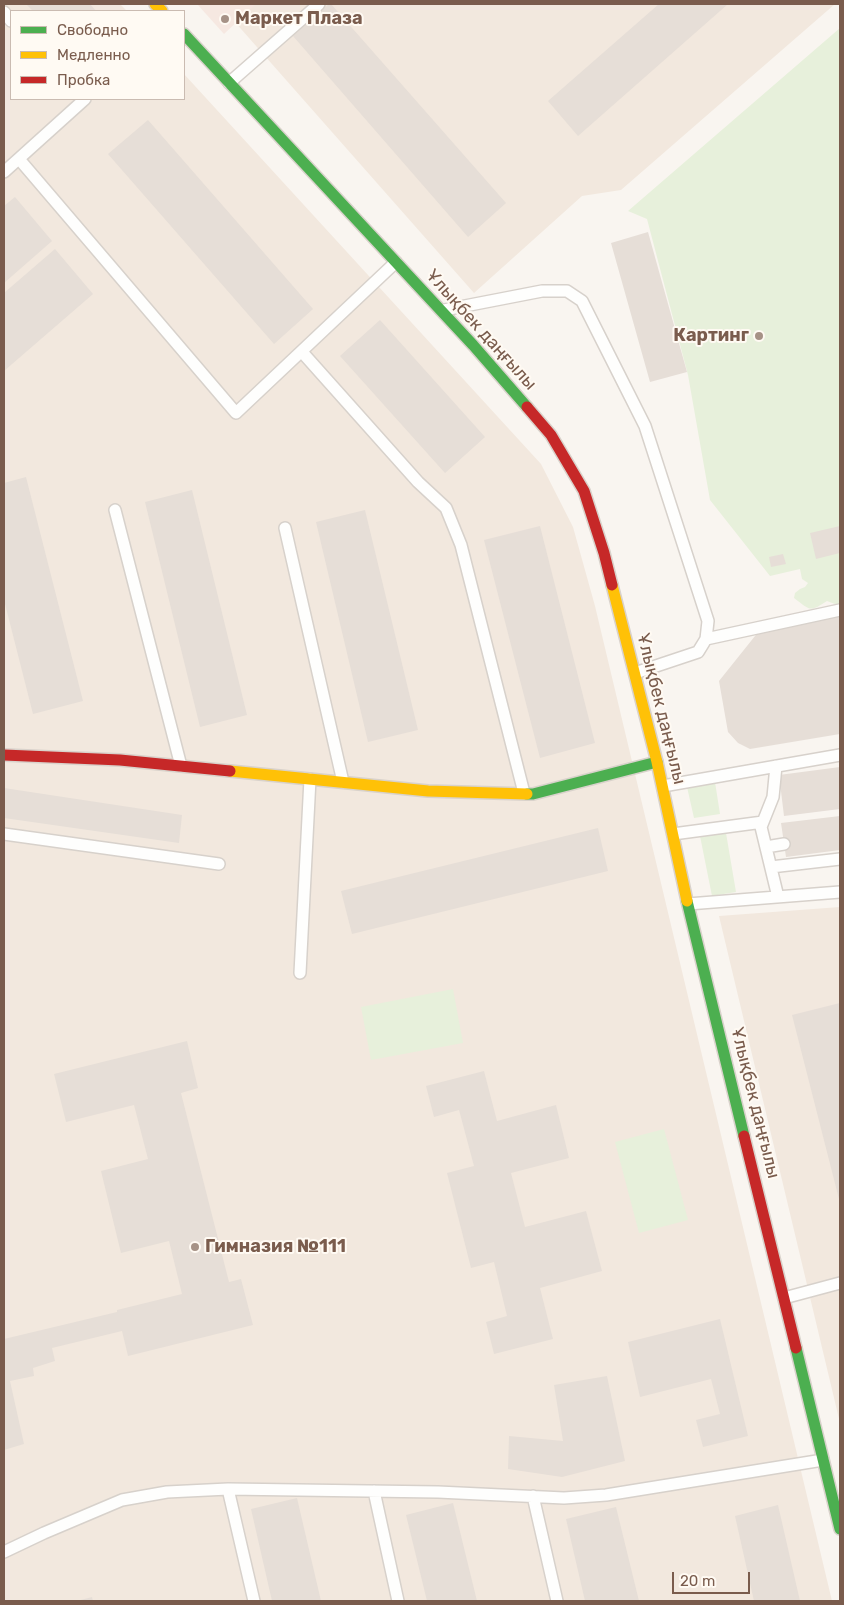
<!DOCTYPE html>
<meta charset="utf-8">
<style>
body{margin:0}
#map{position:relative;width:844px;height:1605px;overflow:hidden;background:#f9f5f0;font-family:Rubik,sans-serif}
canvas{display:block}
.frame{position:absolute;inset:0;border:5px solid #7a5c4d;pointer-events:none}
.legend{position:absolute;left:10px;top:10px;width:175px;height:90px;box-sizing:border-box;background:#fffaf3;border:1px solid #cabbb1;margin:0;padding:6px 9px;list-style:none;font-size:15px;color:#7a5c4d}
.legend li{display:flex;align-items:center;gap:10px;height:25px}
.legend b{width:25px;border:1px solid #cabbb1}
.scale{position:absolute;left:672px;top:1572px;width:78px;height:22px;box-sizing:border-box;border:2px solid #7a5c4d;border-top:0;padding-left:6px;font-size:15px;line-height:18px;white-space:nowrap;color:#7a5c4d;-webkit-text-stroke:4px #fffaf3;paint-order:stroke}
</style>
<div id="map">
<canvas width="844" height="1605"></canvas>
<div class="frame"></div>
<ul class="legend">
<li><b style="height:6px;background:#4caf50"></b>Свободно</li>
<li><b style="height:6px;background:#ffc107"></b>Медленно</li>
<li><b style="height:6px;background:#c62828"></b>Пробка</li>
</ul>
<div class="scale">20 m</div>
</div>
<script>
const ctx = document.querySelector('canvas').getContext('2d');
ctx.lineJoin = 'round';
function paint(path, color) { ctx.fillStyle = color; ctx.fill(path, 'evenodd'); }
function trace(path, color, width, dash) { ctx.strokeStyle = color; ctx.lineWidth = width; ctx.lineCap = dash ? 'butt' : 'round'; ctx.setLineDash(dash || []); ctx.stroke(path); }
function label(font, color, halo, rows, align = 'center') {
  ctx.font = font + ' Rubik,sans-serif'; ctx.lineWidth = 4; ctx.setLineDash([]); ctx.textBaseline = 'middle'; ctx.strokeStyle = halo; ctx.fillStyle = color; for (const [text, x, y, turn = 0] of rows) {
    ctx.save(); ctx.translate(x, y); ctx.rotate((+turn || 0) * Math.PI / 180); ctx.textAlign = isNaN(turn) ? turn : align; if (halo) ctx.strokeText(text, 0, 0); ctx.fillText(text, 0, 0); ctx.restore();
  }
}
const residential = new Path2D(`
 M4,4H120L127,11H11V99H184V74L541,464L573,527L595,606L832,1601H4Z
 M219,4H835L621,190L582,196L474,293Z
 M840,907V1423L719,916Z`);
const commercial = new Path2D(`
 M197,4H256L224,34Z`);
const green = new Path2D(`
 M840,28V606L827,601C810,612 811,611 794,598L795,593L800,589L805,587L808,583L802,579L800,569L770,576L710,500L688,375L647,219L628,211Z
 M715,782L720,814L694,818L687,787Z
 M726,833L736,892L712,896L700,836Z
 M453,989L463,1043L371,1060L361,1007Z
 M664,1129L688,1220L639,1233L615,1142Z`);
const building = new Path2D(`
 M26,4H90L96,11H33Z
 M329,4H331L506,203L468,237L293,36Z
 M659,4H728L578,136L548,101Z
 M148,120L313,309L274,344L108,154Z
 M15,197L52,241L4,283V206Z
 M648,232L687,372L650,382L611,243Z
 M55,249L93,294L4,371V293Z
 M380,320L485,437L445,473L340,356Z
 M26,477L83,701L33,714L4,600V483Z
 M192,490L247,715L200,727L145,502Z
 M365,510L418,730L368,742L316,522Z
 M540,526L595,743L540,758L484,540Z
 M840,526V553L816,559L810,533Z
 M783,554L786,564L771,567L769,557Z
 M840,615V734L750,749L738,743L728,732L719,681L759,631Z
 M840,767V809L784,816L779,775Z
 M4,788L182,815L179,843L4,818Z
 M840,816V850L786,857L781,823Z
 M598,828L608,871L352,934L341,891Z
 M840,1003V1203L792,1015Z
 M187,1041L198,1088L181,1093L229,1282L241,1279L253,1325L128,1356L122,1331L52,1348L55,1361L33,1368L34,1376L10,1381L24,1444L4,1450V1339L117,1312V1310L182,1294L169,1241L121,1253L101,1171L148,1159L134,1105L66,1122L54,1074Z
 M484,1071L497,1121L556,1105L569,1158L511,1173L525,1227L586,1211L602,1271L540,1288L553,1339L494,1354L486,1322L507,1316L494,1262L471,1268L447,1173L474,1166L459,1110L434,1117L426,1086Z
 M720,1319L748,1436L703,1447L696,1420L720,1414L711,1379L640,1397L628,1342Z
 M607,1376L625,1461L562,1477L508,1469L509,1436L563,1441L554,1385Z
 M297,1498L321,1601H272L251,1509Z
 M453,1503L477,1601H427L406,1515Z
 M778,1505L800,1601H754L735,1516Z
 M616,1507L639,1601H585L566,1519Z
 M92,1597L93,1601H77Z`);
const lane = new Path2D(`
 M4,12L11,21
 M229,83L319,4
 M19,159L236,413L396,262
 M4,172L85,99
 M444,310L542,291H567L582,301L645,426L708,621L706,639L698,652L635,673
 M302,352L418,482L446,508L461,545L524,793
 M115,510L181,766
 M285,528L343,782
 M706,639L840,610
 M776,766L773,797L761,827L778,897
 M663,786L840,755
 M4,834L219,864
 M673,834L763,822
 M766,847L784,844
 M771,867L840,859
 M688,904L840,892
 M300,973L310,779
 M784,1298L840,1283
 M228,1489L254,1601
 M374,1491L398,1601
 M533,1496L557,1601
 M4,1552L44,1533L122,1500L167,1492L228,1489L438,1492L564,1498L606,1495L823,1460`);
const fast = new Path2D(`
 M184,34L473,345L527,407
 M527,794H533L657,762
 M687,901L744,1136
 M796,1348L840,1529`);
const slow = new Path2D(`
 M155,4L162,11
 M612,585L657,762L687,901
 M230,771L428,791L527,794`);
const jam = new Path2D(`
 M527,407L551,435L584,491L604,553L612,585
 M4,755L120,760L230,771
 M744,1136L796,1348`);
const markers = [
 [225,19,5,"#a69286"],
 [759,336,5,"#a69286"],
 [195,1247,5,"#a69286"]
];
const poiNames = [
 ["Маркет Плаза",235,19],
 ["Картинг",749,336,"right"],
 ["Гимназия №111",205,1247]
];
const streetNames = [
 ["Ұлықбек даңғылы",481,330,48],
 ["Ұлықбек даңғылы",661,709,76],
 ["Ұлықбек даңғылы",755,1103,76]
];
paint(residential, '#f2e8de');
paint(commercial, '#f6e8e1');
paint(green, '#e7f0db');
paint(building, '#e6ded7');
trace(lane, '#d7d1cb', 14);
trace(fast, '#d9d2cb', 14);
trace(slow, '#d9d2cb', 14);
trace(jam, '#d9d2cb', 14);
trace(lane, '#fefefd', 11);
trace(fast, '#4caf50', 11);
trace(slow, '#ffc107', 11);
trace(jam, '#c62828', 11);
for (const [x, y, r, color] of markers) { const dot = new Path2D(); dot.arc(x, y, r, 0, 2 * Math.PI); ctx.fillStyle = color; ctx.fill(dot); trace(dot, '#fffaf3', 2); }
label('bold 18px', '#7a5c4d', '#fffaf3', poiNames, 'left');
label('18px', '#7a5c4d', '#fffaf3', streetNames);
</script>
